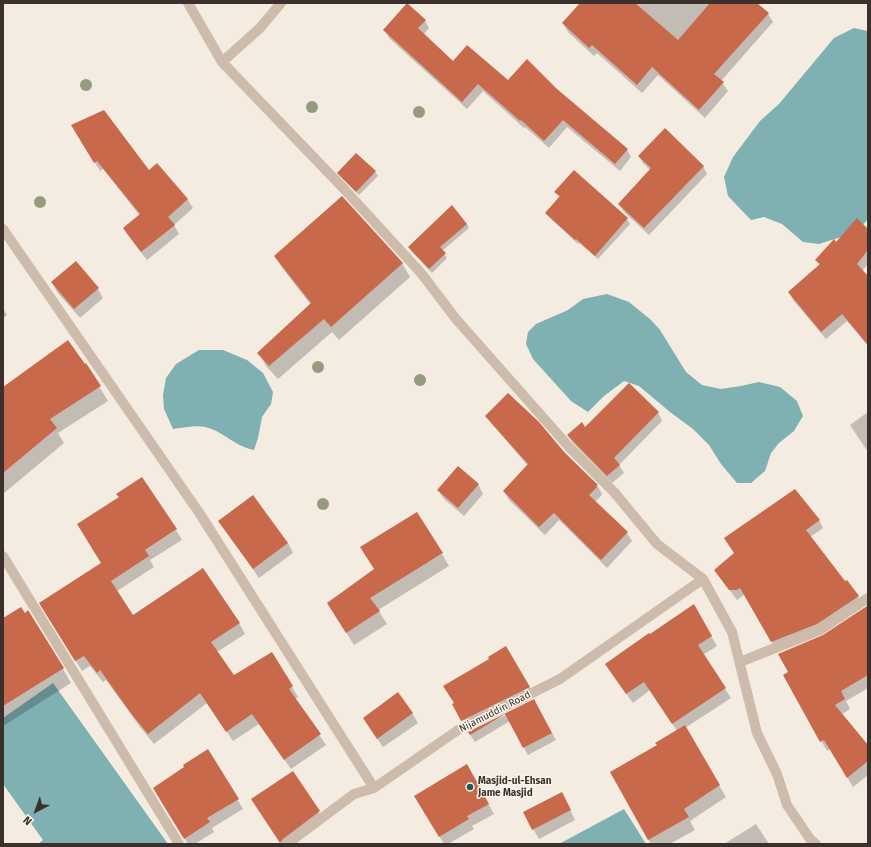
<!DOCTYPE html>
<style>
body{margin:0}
#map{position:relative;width:871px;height:847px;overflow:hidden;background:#f4ebe1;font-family:"Fira Sans",sans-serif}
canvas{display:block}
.frame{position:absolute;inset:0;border:4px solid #3b302b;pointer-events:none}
.north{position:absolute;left:16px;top:791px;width:40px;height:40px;-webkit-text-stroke:3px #fbf5ee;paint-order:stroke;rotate:221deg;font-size:11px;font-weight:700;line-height:16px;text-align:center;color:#3b302b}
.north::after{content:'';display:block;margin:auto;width:14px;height:18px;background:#3b302b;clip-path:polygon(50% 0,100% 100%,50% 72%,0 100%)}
</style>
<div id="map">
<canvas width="871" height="847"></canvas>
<div class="frame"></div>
<div class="north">N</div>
</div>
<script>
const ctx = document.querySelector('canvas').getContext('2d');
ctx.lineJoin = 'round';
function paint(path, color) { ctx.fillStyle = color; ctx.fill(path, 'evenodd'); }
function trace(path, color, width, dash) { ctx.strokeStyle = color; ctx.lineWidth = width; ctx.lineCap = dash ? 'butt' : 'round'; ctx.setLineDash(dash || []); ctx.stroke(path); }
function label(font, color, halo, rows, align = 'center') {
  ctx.font = font + ' "Fira Sans",sans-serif'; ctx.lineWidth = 3; ctx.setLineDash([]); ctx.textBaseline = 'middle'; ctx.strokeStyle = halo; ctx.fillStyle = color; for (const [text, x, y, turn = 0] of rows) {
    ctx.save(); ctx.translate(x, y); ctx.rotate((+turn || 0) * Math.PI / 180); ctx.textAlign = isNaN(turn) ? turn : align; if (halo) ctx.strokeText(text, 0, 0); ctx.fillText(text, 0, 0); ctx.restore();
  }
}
const water = new Path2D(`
 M854,28L868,31V219L857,232L819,244L803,242L782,224L764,217L751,220L728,196L724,177L733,157L760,121L779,104L834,38Z
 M607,294L629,302L651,320L660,330L686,372L702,385L721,389L741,386L759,382L780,387L797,401L803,416L794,431L779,443L771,453L765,471L751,483H737L721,464L709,445L693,429L670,412L639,386L624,381L604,396L588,412L571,401L533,359L526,344L528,332L536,324L568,310L583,299Z
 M199,350H223L247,360L263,373L273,392L271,404L262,417L258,438L254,450C236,447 223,431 205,427C197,425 182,428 173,429L164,409L163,395L166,378L176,364Z
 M53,683L168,844H38L43,840L3,784V718Z
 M624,809L646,844H559Z`);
const shadow = new Path2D(`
 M581,3H756L768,14L773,22L721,81L728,91L705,118L658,75L642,93L597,53L594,56L568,32L563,23Z
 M425,21L429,28L424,34L453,63L508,81L556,89L627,150L631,157L620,171L567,127L549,148L525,127L524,128L483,91L467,109L389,38L385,30Z
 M72,125L149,171L157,164L188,200L193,208L174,225L179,234L147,260L129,237L124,229L140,216L103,169L100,171Z
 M639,156L703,166L707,174L649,235L624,212L619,204L650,170L643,163Z
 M375,172L378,176L359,195L341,177L338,173Z
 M574,172L627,219L630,224L598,259L579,243L578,244L549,217L546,213L560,198L555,192Z
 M467,224L469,228L442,251L447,258L432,273L412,252L410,247Z
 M868,231V264L854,281L868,298V346L847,321L826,339L793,300L789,292L820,266L816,260L836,243Z
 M275,256L402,263L410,277L339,340L332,332L278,379L266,366L259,353L311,305L283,269Z
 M52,282L98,289L103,298L80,318L57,292Z
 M3,308L7,315L3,318Z
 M86,365L108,401L58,433L64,443L3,494V419Z
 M868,412V452L850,425Z
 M658,413L662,421L619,465L624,473L612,483L573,443L568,435L585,428Z
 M487,416L565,453L597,485L602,494L601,496L595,502L627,533L632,541L607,568L559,520L545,535L509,500L504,491L528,466L492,424Z
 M478,484L483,494L464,516L444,499L438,490Z
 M819,520L823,528L810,537L845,583L847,581L863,604L776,649L745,594L737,600L715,570Z
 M219,521L288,543L293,553L259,578Z
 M176,530L182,540L150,560L154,567L117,591L133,616L239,623L245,634L217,652L233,676L272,653L298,697L295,699L326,745L291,769L259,724L233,741L207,703L154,744L140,727L106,680L103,682L90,666L82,671L47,614Z
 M442,554L449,566L378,610L387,624L354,645L335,615Z
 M693,605L717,646L703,655L731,698L685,728L726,797L690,821L695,830L670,844H651L611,772L658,746L677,731L650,690L633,703L612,674L650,635Z
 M867,608L868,609V688L846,701L850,709L842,714L868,746V775L853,787L830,749L827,751L784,675L790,672L824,636Z
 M3,620L63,669L71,683L3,726Z
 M506,647L534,695L467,728L453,705L491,660Z
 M534,701L556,740L528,755L510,721L475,742L469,733Z
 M412,713L418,723L383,747L369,727Z
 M208,751L243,809L212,828L214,832L195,844H188L159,798Z
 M467,766L494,814L472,826L474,829L448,844H444L416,796Z
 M293,772L324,821L294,844H282L252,800Z
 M567,803L575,820L539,839L524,813Z
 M756,824L769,844H724Z`);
const building = new Path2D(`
 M407,3L426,20L418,28L453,61L467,45L508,80L527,59L557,89L628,149L615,164L563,120L544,141L521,120L520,121L478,84L462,102L383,30Z
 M580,3H635L678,40L710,3H757L769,13L714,74L724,82L699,110L652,67L637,85L592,45L589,48L562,23Z
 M104,110L149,170L157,163L188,199L168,217L175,225L141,252L123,228L140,214L97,161L94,163L71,125Z
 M665,128L704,166L644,228L618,204L651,168L638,156Z
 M356,153L376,171L356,192L337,173Z
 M574,170L628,218L595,256L576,239L575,240L545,213L560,196L554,192Z
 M342,196L403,263L331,327L324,319L269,366L257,353L311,303L274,256Z
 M452,205L467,224L440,247L446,253L429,269L408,247Z
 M857,218L868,229V250L857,264L868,276V345L842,314L821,332L788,292L820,264L815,260L834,239L836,242Z
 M76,261L99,288L74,309L51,282Z
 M68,340L85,364L86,363L101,386L50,419L57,428L3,473V387Z
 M629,383L659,412L614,458L620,465L607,476L567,435L582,422L585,427Z
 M508,393L539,422L565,453L598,485L596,486L597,487L589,495L628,532L601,560L554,513L539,527L503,491L528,464L485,416Z
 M458,466L479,484L458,508L437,490Z
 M142,477L177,529L145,550L149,556L111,581L133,615L203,568L240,623L211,642L234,675L272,652L293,686L289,689L321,734L284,760L252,714L226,732L200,693L148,734L133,716L100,670L97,673L84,656L75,661L39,603L101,563L77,524L119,497L116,494Z
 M795,489L820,520L806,530L845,581L847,580L859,596L817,624L771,642L740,588L737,590H729L714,570L734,553L724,538Z
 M253,495L288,543L253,569L218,521Z
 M417,512L443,553L370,598L380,611L346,633L327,603L374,569L360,547Z
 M694,604L712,636L698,645L726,688L672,724L644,682L626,694L605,664L649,633L650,634Z
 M867,606L868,675L841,691L845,699L835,705L868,745V761L847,778L824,740L820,742L783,675L788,672L778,654L823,635Z
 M21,607L25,613L28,610L64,668L3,706V618Z
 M506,646L530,687L461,721L452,704L454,703L443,686L489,659L488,657Z
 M398,692L413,713L377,739L363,718Z
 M534,699L552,733L523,748L505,714L470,735L468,732Z
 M685,725L720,785L684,809L689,817L648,840L610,772L657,745L655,743Z
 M208,749L239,799L207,818L210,822L184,839L153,788L184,767L183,765Z
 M467,764L489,804L467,816L469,819L439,837L414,796Z
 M293,771L320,811L283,839L280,843L251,799Z
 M562,792L571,810L532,830L523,812Z`);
const minor = new Path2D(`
 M188,3L222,62L346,191L421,273L456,319L570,448L614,492L657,544L703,579L732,632L757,733L777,774L787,805L810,839L816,844
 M222,62L260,28L281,3
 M3,229L200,514L374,788
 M3,556L179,844
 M740,662L820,630L868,598
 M287,844L354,794L374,788L458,730L560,679L703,579`);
const trees = [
 [86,85],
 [312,107],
 [419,112],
 [40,202],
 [318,367],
 [420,380],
 [323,504]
];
const markers = [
 [470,787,4,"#1f5a5e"]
];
const streetNames = [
 ["Nijamuddin Road",495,712,-27]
];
const poiNames = [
 ["Masjid-ul-Ehsan",478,781],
 ["Jame Masjid",478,793]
];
paint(water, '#7fb0b2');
paint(shadow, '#0003');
paint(building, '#c8694b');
trace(minor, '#cdbbac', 10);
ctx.fillStyle = '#969b7f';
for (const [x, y] of trees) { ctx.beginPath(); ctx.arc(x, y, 6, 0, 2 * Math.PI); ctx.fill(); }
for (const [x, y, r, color] of markers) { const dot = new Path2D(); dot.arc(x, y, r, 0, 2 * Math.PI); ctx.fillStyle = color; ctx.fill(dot); trace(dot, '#fbf5ee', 1.5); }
label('10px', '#3b302b', '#fbf5ee', streetNames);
label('bold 10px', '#3b302b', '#fbf5ee', poiNames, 'left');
</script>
